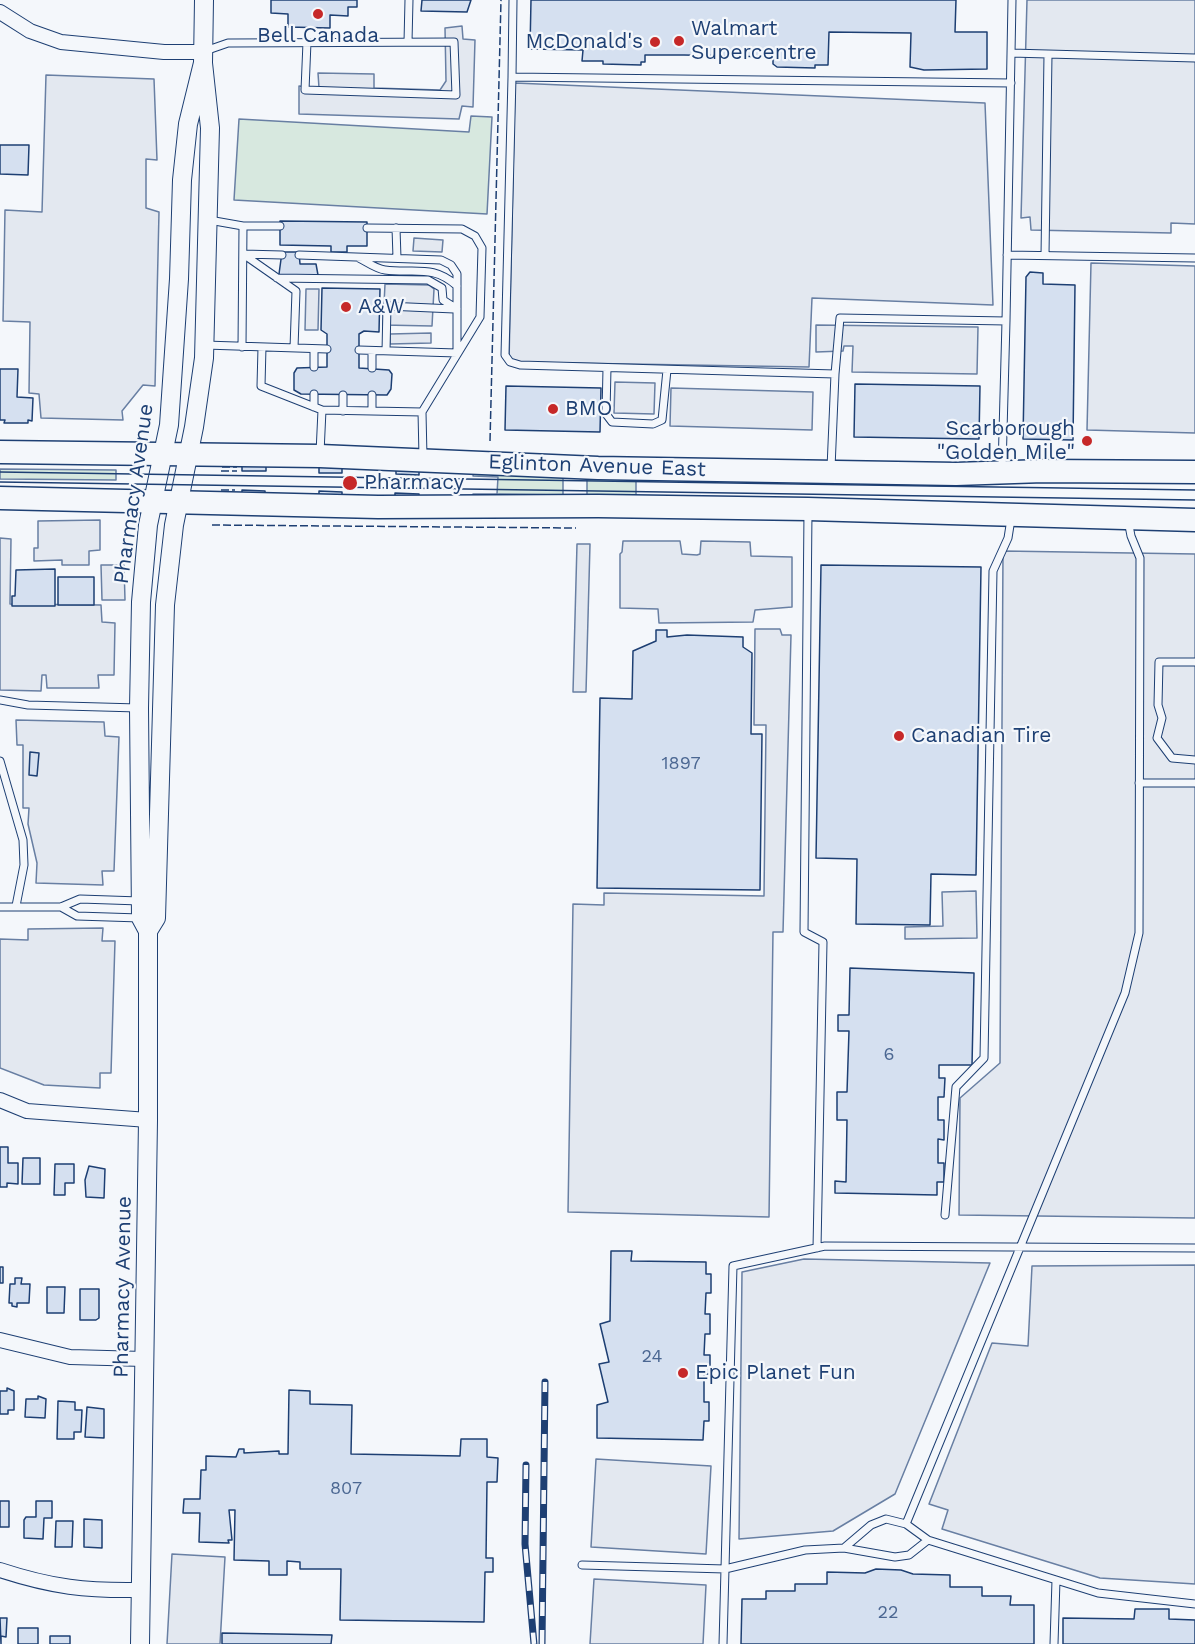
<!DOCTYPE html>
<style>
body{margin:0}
canvas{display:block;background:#f4f7fb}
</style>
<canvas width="1195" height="1644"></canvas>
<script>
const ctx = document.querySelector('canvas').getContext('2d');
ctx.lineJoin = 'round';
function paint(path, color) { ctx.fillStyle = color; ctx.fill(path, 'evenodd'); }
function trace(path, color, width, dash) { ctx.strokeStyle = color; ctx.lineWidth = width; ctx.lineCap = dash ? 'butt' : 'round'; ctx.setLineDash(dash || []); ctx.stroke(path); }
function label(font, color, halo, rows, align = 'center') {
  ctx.font = font + ' "Work Sans",sans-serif'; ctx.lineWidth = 4.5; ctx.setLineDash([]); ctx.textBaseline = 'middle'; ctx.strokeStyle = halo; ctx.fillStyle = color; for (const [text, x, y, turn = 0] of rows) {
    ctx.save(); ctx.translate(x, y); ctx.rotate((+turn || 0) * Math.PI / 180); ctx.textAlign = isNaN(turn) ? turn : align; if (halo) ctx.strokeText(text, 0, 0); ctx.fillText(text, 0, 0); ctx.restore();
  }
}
const green = new Path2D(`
 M471,116L492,117L487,214L234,200L239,119L469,132Z
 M0,469L116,470V480L0,479Z
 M474,470L563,477V495L499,494L473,500V494H497L498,477L473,476Z
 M587,476H636V499L587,497Z`);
const parking = new Path2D(`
 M1027,0H1195V224L1171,223V233L1031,230L1030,217L1021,218Z
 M462,26L463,39L475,40L473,107L462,106L459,119L299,114V86L319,88L318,73L374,74V88L440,90L446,81L445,28Z
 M46,75L154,79L157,160L146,159V208L159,212L155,386L143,385L122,411L123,420L41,418L39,394L29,393L30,322L3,321L5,210L42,212Z
 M515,83L985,103L993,305L812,298L809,367L509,362Z
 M414,238L443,240L442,252L413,251Z
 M1091,263L1195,266V433L1087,430Z
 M385,284L429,285L434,289L432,326L383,325Z
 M306,289H319L318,330H305Z
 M816,325L978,327L977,374L852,372L853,346H844L843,351L816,352Z
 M431,333V343L390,344V334Z
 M615,382L655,383L654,414L614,413Z
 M671,388L813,392L812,430L670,426Z
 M100,520V550L89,551V565H62V560L34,561V548H38V521Z
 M0,538L11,539L10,604L101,605L102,622L115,623L114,675H98L99,688H47L46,675H42L41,691L0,690Z
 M623,541H680L682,554L697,555L700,554L701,541L750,542L751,556L792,557V607L755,610L753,622L659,623L658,609L620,608V554L622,552Z
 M577,544H590L586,692H573Z
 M1003,551L1195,554V1218L959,1215L960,1098L1000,1063Z
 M101,565H124L125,600H102Z
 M755,629H780L782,635H791L783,932H773L769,1217L568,1212L573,904L604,905V893L764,896L766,725H754Z
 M16,720L104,722L105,736L119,737L114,871H102L103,885L36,883L37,863L28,824L29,808H23V745H17Z
 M976,891L977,938L905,939V927L943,926L942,892Z
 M103,928L102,941H115L111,1073H100V1088L44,1085L0,1068V939L28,940V929Z
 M804,1259L990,1263L895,1494L833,1531L739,1539L742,1272Z
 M1195,1265V1584L1100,1578L942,1529L948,1510L929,1504L992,1343L1028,1346L1032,1266Z
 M596,1459L711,1466L706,1554L591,1547Z
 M172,1554L225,1557L220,1644H167Z
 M594,1579L706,1585L703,1644H590Z`);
const building = new Path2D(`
 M271,0H357V7H348V16L330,15V28L288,27V14L271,13Z
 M422,0H471L467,12L421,11Z
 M531,0H956L955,32H987V69L924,70L910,67L911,33L829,32L828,65H815V68L777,67L773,64V57L684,55H645V62H641V65L603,64V61H582L583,50L530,49Z
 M0,145H29L28,175L0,174Z
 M280,221L367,222V246H347V252H331V246L280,245Z
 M282,252H299L300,264H316L318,275L316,277H282L279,274Z
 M1030,272L1043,273V284L1075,285L1073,440L1023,439L1026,277Z
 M322,288L380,289L379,332L364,331L359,334V368L389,370L392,374L391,389L387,395L301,394L294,390V373L297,368L327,367V334L321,330Z
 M0,369H18L17,397L33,398L32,421L28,420V423H4L5,420H0Z
 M855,384L980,386L979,439L854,437Z
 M506,386L601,388L600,432L505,430Z
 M242,465L266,466V471H242Z
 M319,467H342V473H319Z
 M396,468L419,469V475L396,474Z
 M242,490L265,491V497L242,496Z
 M319,491L342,492V498H319Z
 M395,493L419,494V499H395Z
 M821,565L981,567L976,875L931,874L930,925L856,924L857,859L816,858Z
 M55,569V606H12V596H15L16,570Z
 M58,577H94V605H58Z
 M656,630H667V637L687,635L743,637V647L752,653L751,734H762L760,890L597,888L600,698L632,699L633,651L656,641Z
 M30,752L39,753L37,776L29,775Z
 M850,968L974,973L972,1065H939V1078H945L944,1097H938V1120H944V1140L938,1139V1163H944V1182H937V1195L835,1193V1181L846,1182L847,1120H837V1092H847L849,1031H838V1015H849Z
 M0,1147H8V1163H18V1184L7,1183V1187H0Z
 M23,1158H40V1184H22Z
 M55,1164H74V1183H65V1195H54Z
 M89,1166L105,1169L104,1198L86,1197L85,1180Z
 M611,1251H632L631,1261L706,1262V1274H711V1293H706L705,1314H710V1334H705L704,1355H710V1374H704V1402H709V1421H704L703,1440L597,1438V1405L608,1402L599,1364L609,1362L600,1324L610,1321Z
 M0,1267H3V1283H0Z
 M15,1278H22L21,1284H30L29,1303H17V1307L12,1306V1303H9L10,1284H15Z
 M47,1287H65L64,1313H47Z
 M80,1289H99V1318L96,1320H80Z
 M7,1388L14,1391V1410H8V1414H0V1391H7Z
 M289,1390L310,1391V1404L352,1405L351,1454L460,1456L461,1439H487V1457L498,1458L497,1482H487L486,1558H493V1572H485L484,1622L340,1620L341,1569H300V1562L287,1561V1575H269V1561L234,1560L235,1510H229L232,1540H228L229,1543L199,1542L200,1513H183L184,1499H200L201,1470H206V1456L236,1457L239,1449H244V1453L279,1451V1454H288Z
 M38,1396L46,1399L45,1418L25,1417L26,1399H38Z
 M58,1401L75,1402V1410H82L81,1432H74V1439H57Z
 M87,1407L104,1409V1438L85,1437Z
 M0,1501H9V1527H0Z
 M36,1501H52V1518H44L43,1539L24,1538V1520L26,1517H36Z
 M84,1519L102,1520V1548L84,1547Z
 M56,1521H73L72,1547H55Z
 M876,1569L901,1570L913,1574L950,1575V1587H982V1596H1011L1010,1605H1034V1644H741L742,1599H766V1591H795V1584H827V1572L865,1573Z
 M1135,1609H1169V1619L1195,1620V1644H1063V1618L1134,1619Z
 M0,1618H7L6,1637L1,1636V1644Z
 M18,1628H38V1644H18Z
 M222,1633L332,1635L331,1644H222Z
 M50,1636H70V1644H50Z`);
const service = new Path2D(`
 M408,42L409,0
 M205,51L228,43C303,42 378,42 454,42L456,95L305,90L307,42
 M1011,53L1195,58
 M512,77L513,0
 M1011,83L512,77L505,355L510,362L520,365L835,374L840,318L1006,321L1012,0
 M209,220L243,226L242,347
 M243,226H280
 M367,228L462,229L475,236L482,248L480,317L422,412L423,457
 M396,228L397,258
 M243,254L296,291L294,348
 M243,254L282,255
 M299,255L441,260L451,265L457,274V353
 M1007,255L1195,258
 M1045,255L1048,55
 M359,258C367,262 376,269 385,270C414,274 433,264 457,286
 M277,278L428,280L442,288L443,300L457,309
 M205,345L327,349
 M262,347L261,386L322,410
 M314,349V367
 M359,350L457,353
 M386,351L387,306L454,309
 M372,368V351
 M607,368L606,414L612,422L653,424L662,420L667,370
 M314,394V407
 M372,395V411
 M343,411V395
 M320,453L322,410L422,412
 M831,468L835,374
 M1002,469L1006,321
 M808,512L804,932L823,942L817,1248
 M1195,662H1159L1158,705L1162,718L1157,738L1172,758L1195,760
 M0,700L28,705L138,708
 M0,761L23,840L24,865L16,906
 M1139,783H1195
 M0,907H61L80,899L140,901
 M61,907L77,916L140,918
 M945,1215L956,1087L984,1058L993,571L1008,538L1011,519
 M906,1524L1125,993L1139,933L1140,558L1131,536L1128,520
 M844,1548L895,1557L909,1555L928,1540
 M582,1565L725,1569L805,1550L844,1548L871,1525L886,1519L906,1524L928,1540L1098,1593L1195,1604
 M723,1644L733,1266L825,1246L1195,1248
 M1054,1644L1056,1580`);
const minor = new Path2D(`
 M0,12L30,31L61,42L164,52H203
 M0,1100L27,1111L148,1120
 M0,1340L70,1357L144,1359
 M0,1570C52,1587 86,1591 140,1590`);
const tertiary = new Path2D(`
 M148,931L156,918L165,605L174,525L194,427L204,358L210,128L203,63L204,0
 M140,1644L148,1120V931L141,918L139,708L141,602L148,525L169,425L179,279L182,180L188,124L203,63`);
const primary = new Path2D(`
 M0,452L320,456L598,468L956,474L1043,471L1195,472
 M0,498L378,507L598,506L808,509L1195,520`);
const tram = new Path2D(`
 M0,472L1195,490
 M0,482L1195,500`);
const rail = new Path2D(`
 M526,1465L525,1544L534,1644
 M542,1644L545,1382`);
const fence = new Path2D(`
 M490,441L501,0
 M222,467H237
 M221,471H237
 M221,490H235
 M212,525L576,528`);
const markers = [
 [318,14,6,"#c62828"],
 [679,41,6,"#c62828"],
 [655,42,6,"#c62828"],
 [346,307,6,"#c62828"],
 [553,409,6,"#c62828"],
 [1087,441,6,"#c62828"],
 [350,483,8,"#c62828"],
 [899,736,6,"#c62828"],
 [683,1373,6,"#c62828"]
];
const numberNames = [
 ["1897",681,764],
 ["6",889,1055],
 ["24",652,1357],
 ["807",346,1489],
 ["22",888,1613]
];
const poiNames = [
 ["Walmart",691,29],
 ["Supercentre",691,53],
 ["Bell Canada",318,36,"center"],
 ["McDonald's",643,42,"right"],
 ["A&W",358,307],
 ["BMO",565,409],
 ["Scarborough",1075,429,"right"],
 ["\"Golden Mile\"",1075,453,"right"],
 ["Pharmacy",364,483],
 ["Canadian Tire",911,736],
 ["Epic Planet Fun",695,1373]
];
const streetNames = [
 ["Eglinton Avenue East",597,466,2],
 ["Pharmacy Avenue",134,494,-82],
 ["Pharmacy Avenue",123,1287,-89]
];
paint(green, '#d7e8df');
trace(green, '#687fa3', 1.5);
paint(parking, '#e3e8f0');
trace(parking, '#687fa3', 1.5);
paint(building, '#d5e0f0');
trace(building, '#1d3f73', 1.5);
trace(service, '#1d3f73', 9);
trace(minor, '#1d3f73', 16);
trace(tertiary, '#1d3f73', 20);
trace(primary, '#1d3f73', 25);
trace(service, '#f4f7fb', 7);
trace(minor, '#f4f7fb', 14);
trace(tertiary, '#f4f7fb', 18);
trace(primary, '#f4f7fb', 22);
trace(tram, '#1d3f73', 1.5);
trace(rail, '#1d3f73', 7);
trace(rail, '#f4f7fb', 4.5, [14]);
trace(fence, '#1d3f73', 1.5, [8, 3]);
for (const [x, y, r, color] of markers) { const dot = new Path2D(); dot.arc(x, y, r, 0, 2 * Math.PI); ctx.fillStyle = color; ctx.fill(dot); trace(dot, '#f4f7fb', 2); }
label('18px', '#4b6792', null, numberNames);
label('21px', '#1d3f73', '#f4f7fb', poiNames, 'left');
label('21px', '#1d3f73', '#f4f7fb', streetNames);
</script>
